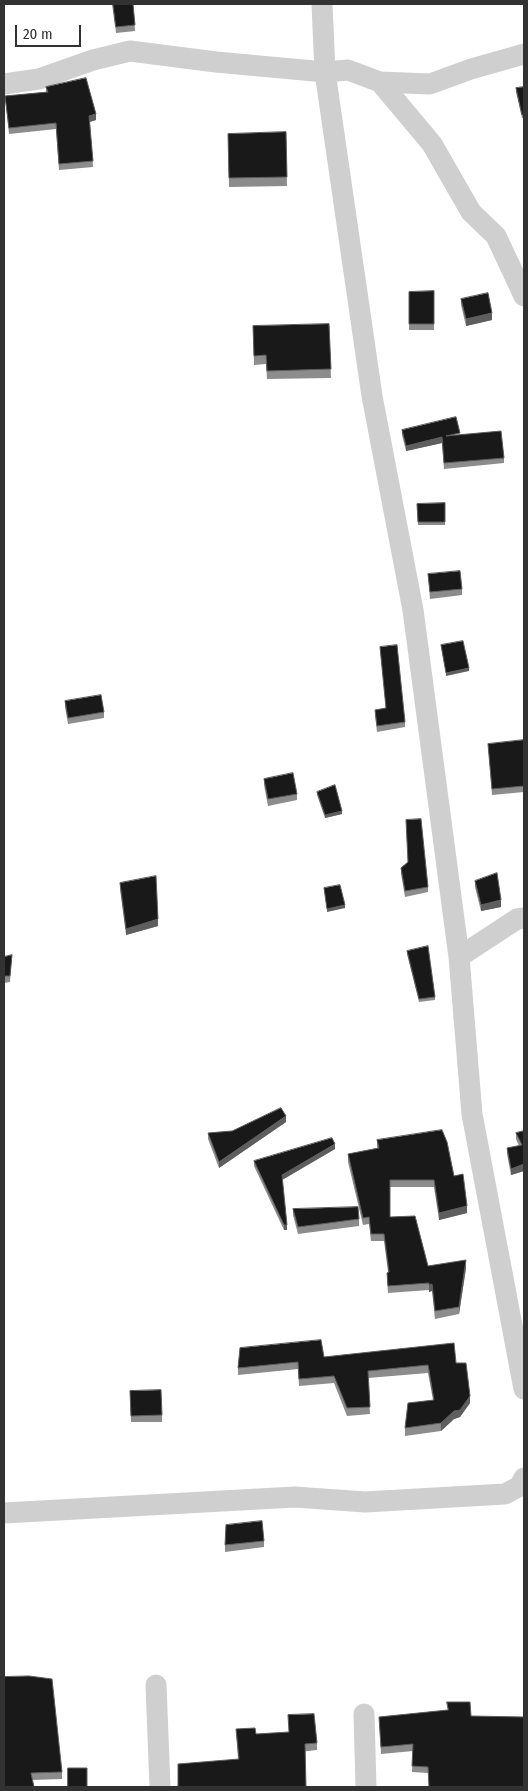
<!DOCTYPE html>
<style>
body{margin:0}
#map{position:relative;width:528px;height:1791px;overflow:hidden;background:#fff;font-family:"Fira Sans Condensed",sans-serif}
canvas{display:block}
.frame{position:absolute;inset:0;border:5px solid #323232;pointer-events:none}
.scale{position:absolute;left:15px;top:25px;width:66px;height:22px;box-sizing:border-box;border:2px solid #323232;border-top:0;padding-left:6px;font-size:15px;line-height:18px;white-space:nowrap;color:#323232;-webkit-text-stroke:4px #fff;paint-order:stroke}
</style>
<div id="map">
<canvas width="528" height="1791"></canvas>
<div class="frame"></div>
<div class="scale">20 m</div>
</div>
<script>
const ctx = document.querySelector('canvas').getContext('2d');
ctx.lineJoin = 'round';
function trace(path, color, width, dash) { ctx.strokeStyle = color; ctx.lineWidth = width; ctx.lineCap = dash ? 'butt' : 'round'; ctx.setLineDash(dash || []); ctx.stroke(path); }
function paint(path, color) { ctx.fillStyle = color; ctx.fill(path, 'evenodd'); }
const street = new Path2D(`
 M322,4L325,72L372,396L413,610L459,957L472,1114L524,1389
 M380,82L430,84L471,69L524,54
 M4,84L39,79L93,60L130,51L216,62L325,72L348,70L380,82L432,144L471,212L496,236L524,296
 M459,957L517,919L524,918
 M4,1513L295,1497L365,1502L505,1494L520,1486L524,1478
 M156,1685L160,1787
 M364,1714L366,1787`);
const wall = new Path2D(`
 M113,4H133L135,31L116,33Z
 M46,87L96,120L90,122L93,167L59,170L56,129L9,134L5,96L46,92Z
 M524,87V118H522L516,92V88Z
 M286,132L287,186L229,187L228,134Z
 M434,291V330H409V292Z
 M461,299L492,320L466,326L461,305Z
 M329,324L331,378L267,379L266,364L254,365L253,326Z
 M402,430L460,435L504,458V463L444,469L442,443L406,451L402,435Z
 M445,503V525H418L417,504Z
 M428,574L462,589V595L430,599Z
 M380,647L405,722V727L377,732L375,715V710L386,708Z
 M65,701L104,712V718L68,724L65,707Z
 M524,740V792L492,795L488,744Z
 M264,779L297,794V800L268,806L264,785Z
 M317,792L342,814L325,818L317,795Z
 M401,868L428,887V892L405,897L401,874Z
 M475,881L501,907L481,911L475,887Z
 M120,883L158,926L126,935L120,889Z
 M407,951L435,997V1000L419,1002L407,954Z
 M12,955L10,982L4,983V957Z
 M286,1122L219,1168L208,1139V1133L232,1131Z
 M524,1131V1171L511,1175L507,1154V1148L519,1146L516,1139V1133Z
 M377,1140L454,1176L467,1213L439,1220L434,1187H390V1217L428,1266L466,1268L459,1314L435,1319L432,1291L429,1292V1290L388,1293L387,1280V1273L388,1272L384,1241H371L369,1224L363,1225L348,1162V1154L377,1148Z
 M335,1149L282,1180L287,1230H284L254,1166V1161Z
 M293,1209L359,1219V1226L298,1234L293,1215Z
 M324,1357L456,1363L470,1403L460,1417L454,1419L441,1431L405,1436V1428L433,1400L428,1373L368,1378L370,1414L347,1416L334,1383L299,1386L298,1369L238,1375V1368Z
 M130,1391L162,1415V1422H131Z
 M264,1541V1547L225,1552V1545Z
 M4,1677L62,1772V1779L32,1780Z
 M470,1702L428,1773L412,1772L413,1751L381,1754L379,1717L447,1710Z
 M236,1729L256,1734L317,1743V1750L238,1759Z`);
const shadedWall = new Path2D(`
 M96,114V120L89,122V116Z
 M492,313V320L466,326V319Z
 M442,437V443L406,451V446Z
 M469,668V671L446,676V673Z
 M342,811V814L325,818V815Z
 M501,900V907L481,911V905Z
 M345,905V908L327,912V909Z
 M158,919V926L126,935V929Z
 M286,1116V1122L219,1168V1162Z
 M335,1144V1149L282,1180V1175Z
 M524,1164V1171L511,1175V1169Z
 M467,1206V1213L439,1220V1213Z
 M284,1225H287V1230H284Z
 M466,1260V1268L459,1314V1307Z
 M432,1284V1291L429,1292V1285Z
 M470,1396V1403L460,1417L454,1419L441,1431V1423Z`);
const building = new Path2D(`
 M113,4H133L135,25L116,27Z
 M86,78L96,114L89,116L93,161L59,164L56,123L9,128L5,96L48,92L46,87Z
 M524,87V115H522L516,88Z
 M286,132L287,177L229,178L228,134Z
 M434,291V324H409V292Z
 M488,293L492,313L466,319L461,299Z
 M329,324L331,369L267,371L266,355L254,356L253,326Z
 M456,417L460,433L446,436L501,431L504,458L444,463L442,437L406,446L402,430Z
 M445,503V522H418L417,504Z
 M460,571L462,589L430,592L428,574Z
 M463,641L469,668L446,673L441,645Z
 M397,645L405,722L377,726L375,710L386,708L380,647Z
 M101,695L104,712L68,718L65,701Z
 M524,740V786L492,789L488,744Z
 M293,773L297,794L268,799L264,779Z
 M335,785L342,811L325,815L317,792Z
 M421,819L428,887L405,891L401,868L408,862L406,820Z
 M497,873L501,900L481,905L475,881Z
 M156,876L158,919L126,929L120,883Z
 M340,885L345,905L327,909L324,888Z
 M428,946L435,997L419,999L407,951Z
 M12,955L10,976H4V957Z
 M281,1108L286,1116L219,1162L208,1133L232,1131Z
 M442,1130L447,1142L454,1176L463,1174L467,1206L439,1213L434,1180H390V1217L415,1216L428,1266L466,1260L459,1307L435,1311L432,1284L429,1285V1283L388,1286L387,1273L389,1272L384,1234H371L369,1217L363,1218L348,1154L379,1148L377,1140Z
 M524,1131V1164L511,1169L507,1148L522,1145L516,1133Z
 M332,1138L335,1144L282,1175L287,1225H284L254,1161Z
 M358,1207L359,1219L298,1227L293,1209Z
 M321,1340L324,1357L454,1343L456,1363H466L470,1396L460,1410L454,1411L441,1423L405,1428L408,1403L434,1400L428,1365L368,1371L370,1407L347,1408L334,1376L299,1379L298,1362L238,1368L240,1348Z
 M161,1390L162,1415L131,1416L130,1391Z
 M262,1521L264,1541L225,1545L226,1525Z
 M29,1676L52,1679L62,1772L31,1773L34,1787H4V1677Z
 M447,1702H470L471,1716L524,1717V1787H429L428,1767L412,1766L413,1744L381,1747L379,1717L448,1710Z
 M314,1714L317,1743L305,1744L306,1787H178V1764L239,1759L236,1729L255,1728L256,1734L289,1732L288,1715Z
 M68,1768H87V1787H68Z`);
trace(street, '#cfcfcf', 21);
paint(wall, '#8c8c8c');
paint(shadedWall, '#5e5e5e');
paint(building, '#191919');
trace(building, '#5e5e5e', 1);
</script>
